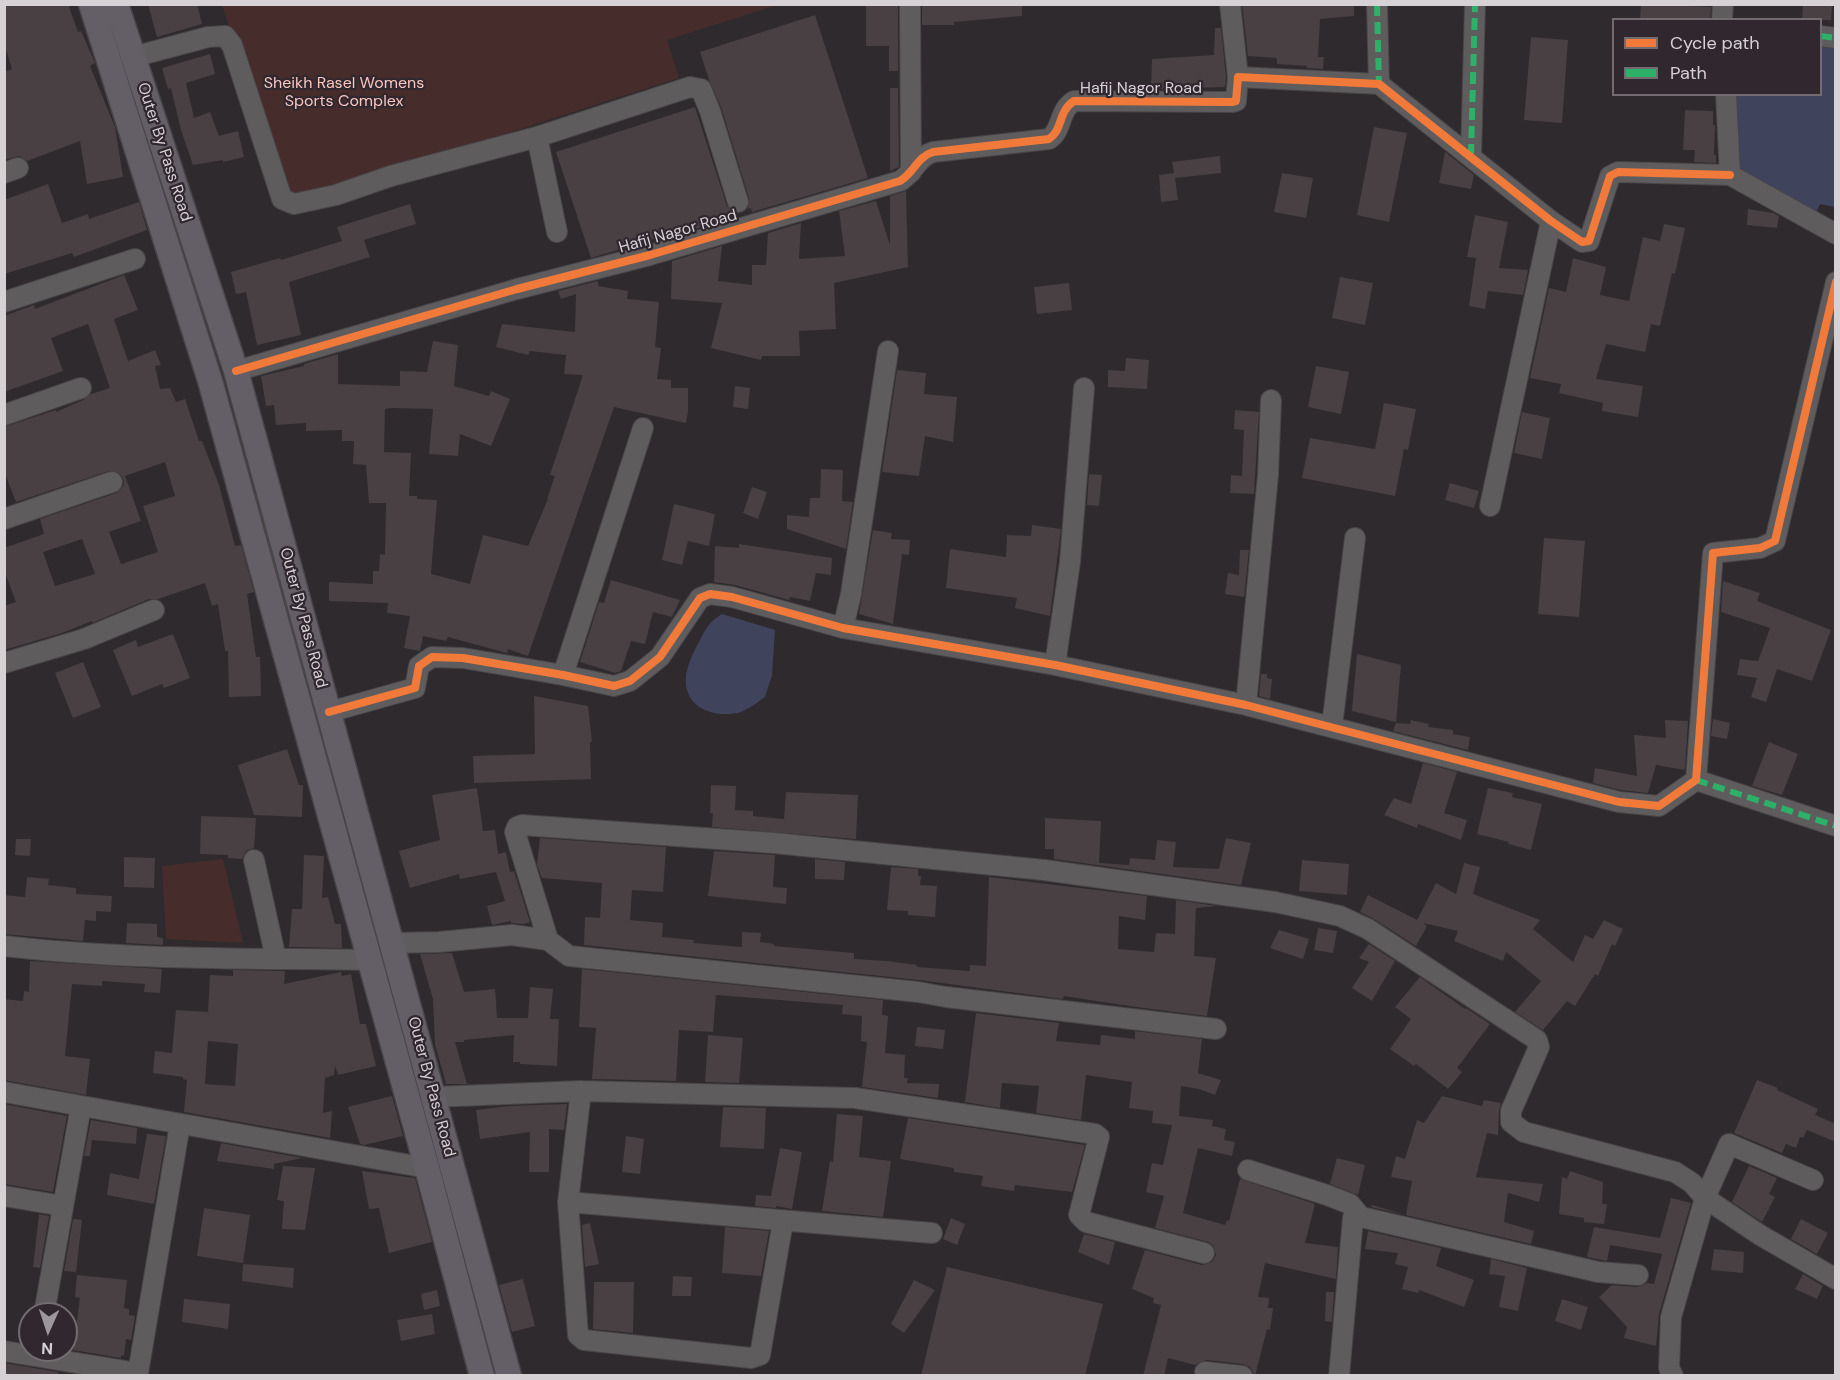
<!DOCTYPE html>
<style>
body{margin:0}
#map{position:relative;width:1840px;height:1380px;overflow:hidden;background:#2e2a2d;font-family:"DM Sans",sans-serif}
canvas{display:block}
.frame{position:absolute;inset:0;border:6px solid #d6d1d5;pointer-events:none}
.legend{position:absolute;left:1612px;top:18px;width:210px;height:78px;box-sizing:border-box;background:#30282e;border:2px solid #726c71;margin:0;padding:8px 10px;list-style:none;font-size:18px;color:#d6d1d5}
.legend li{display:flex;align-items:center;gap:12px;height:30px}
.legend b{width:30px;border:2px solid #726c71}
.north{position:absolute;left:18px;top:1302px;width:60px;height:60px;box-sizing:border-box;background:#30282e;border:2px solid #726c71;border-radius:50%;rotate:183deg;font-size:16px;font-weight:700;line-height:24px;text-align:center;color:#d6d1d5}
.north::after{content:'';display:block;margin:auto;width:21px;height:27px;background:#9b979a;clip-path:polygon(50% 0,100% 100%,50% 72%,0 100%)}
</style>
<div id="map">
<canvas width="1840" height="1380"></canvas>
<div class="frame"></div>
<ul class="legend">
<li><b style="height:8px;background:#f17a3a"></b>Cycle path</li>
<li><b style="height:8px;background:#2db169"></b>Path</li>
</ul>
<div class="north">N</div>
</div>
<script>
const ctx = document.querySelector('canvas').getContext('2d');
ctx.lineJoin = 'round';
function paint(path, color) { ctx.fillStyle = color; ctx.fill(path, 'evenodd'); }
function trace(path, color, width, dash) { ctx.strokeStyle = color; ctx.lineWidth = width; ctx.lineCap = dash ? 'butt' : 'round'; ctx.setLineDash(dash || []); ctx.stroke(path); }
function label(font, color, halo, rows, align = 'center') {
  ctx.font = font + ' "DM Sans",sans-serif'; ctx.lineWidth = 4.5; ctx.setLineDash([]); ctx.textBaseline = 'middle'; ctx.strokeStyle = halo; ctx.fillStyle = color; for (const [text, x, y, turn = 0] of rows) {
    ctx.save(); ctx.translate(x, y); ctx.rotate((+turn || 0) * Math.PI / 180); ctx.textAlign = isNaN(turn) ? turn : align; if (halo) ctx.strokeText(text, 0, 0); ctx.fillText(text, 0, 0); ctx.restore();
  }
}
const green = new Path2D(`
 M222,5H777L667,40L679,78L287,204Z
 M223,859L243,943L166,939L162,866Z`);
const water = new Path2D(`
 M1821,45L1835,47V207L1820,204L1816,213L1737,167L1733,95L1820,94Z
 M722,614L775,630L772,675L765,697C758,702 749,709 741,712C715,719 683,709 686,676C687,665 694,651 699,642C706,628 709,622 722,614Z`);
const building = new Path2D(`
 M4,4H68L78,32L81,31L95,63L90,66L115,127L123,177L87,184L80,141L27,161L20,156L4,160V72L12,69L4,43Z
 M148,4H197L202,24L157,37Z
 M866,4H898V71H889V46H866Z
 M1022,4V16L954,22V25H922V5Z
 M1242,4H1354V16L1320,19L1318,57H1324L1323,69L1307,68V66L1277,64V58L1248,56Z
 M1641,4L1711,7L1710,20H1640Z
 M1803,4H1832L1831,20H1802Z
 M815,15L868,178L752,212L751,208L748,209L749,198L721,107L709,80L700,52Z
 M1215,28H1221L1226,77L1225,87L1151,89L1152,59L1214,55Z
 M1531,37L1568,40L1562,123L1524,120Z
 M210,54L215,74L186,83L194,118L210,112L219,136L238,131L244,157L223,162V160L193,165L181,130L171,88L168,89L162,68Z
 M890,88H898L899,167L890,171Z
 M695,107L727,206L734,213L726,216V220L674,235V233L591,258L556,152Z
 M1685,110L1713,111V125H1715L1714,155H1716V163L1694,162L1695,150H1683Z
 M1374,127L1407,133L1389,222L1357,215Z
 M1445,152L1474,175L1471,189L1439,183Z
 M1220,156L1221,173L1175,178L1178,200L1161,202L1159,175L1174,173L1172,162Z
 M1282,173L1313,178L1306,218L1274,212Z
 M48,184L62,223L88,214L89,219L139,202L147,230L74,257L72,253L4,274V200Z
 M906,191L908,267L834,283L836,329L799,331L800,356H762L761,360L711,348L722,303L671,299L672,261L722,246L718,281L752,285V265H766L768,233L801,223L799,259L845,256L839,211L876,201L890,245V196Z
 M410,204L416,224L364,240L370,257L289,282L301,335L257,345L246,292L236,294L231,272L280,258L281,260L342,241L337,227Z
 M1748,209L1773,213L1779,216L1777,228L1747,225Z
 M1475,215L1508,222L1499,268L1528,270L1523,295L1488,291L1485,309L1469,306L1476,258L1467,257Z
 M1664,224L1685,228L1675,274L1672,273L1660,326L1651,324L1645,352L1606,344L1596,379L1643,386L1638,417L1602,411L1603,403L1559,393L1561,384L1530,378L1549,288L1566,292L1573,258L1606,267L1600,295L1629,301L1643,237L1660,241Z
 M124,275L138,310L114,319L128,361L155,350L161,365L155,366L160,389L170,388L176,402L185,399L199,441H202L219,485L235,546L241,545L254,592L247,594L256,657H260L261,696L229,697L228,651H225L218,604L212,606L205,583L158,599H149L92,623V621L62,633L4,650V606L16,602L4,570V548L44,534L40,519L116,493L121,489L124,484L123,478L119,473L109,471L16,502L4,471V427L56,410V412L83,400L91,394L110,388L88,324L51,338L63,371L4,392V316L34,305L35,309ZM165,462L175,496L143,506L158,552L121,564L109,532L141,521L125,476ZM82,539L95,574L55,586L43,552Z
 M1340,277L1373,283L1365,325L1332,318Z
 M598,281V286L628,291L627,299L659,302L655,347L661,348L657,379L671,380V388H688V412L686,423L614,407L528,656L508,649L507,653L448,637L446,641L423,636L420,651L404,648L410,616L387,613L388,603L329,601V582L373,584V571H379L380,554L385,555L386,503H369L366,465L353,464L354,441H342V430L306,431V423L276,425L274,405L266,406L261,376L304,366V364L338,354V384L400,386V371L427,372L433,341L458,345L454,386L489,396L491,391L510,399L491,446L460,434L458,456L429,454L433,409L391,408L385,409L384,452L411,453L409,496H417V499L437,500L431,574L470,584L483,535L528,546L548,499H547L555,476L550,475L583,375L564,374L566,355L530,351L528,355L496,347L502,324L575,332L576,294L561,299L558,291Z
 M1069,283L1072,310L1037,314L1034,287Z
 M1126,358L1149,360L1147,389L1108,387V370L1125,371Z
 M1316,366L1349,372L1341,414L1308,407Z
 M897,370L926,373L924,394L957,397L953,442L925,436L919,476L882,472Z
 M735,386L750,388L748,409L733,407Z
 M1384,403L1416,409L1408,450L1404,449L1395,496L1302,478L1310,438L1375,449Z
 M1235,410L1259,412L1254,494L1230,493L1231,475L1242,476L1244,430L1234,429Z
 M1522,412L1550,418L1542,459L1514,453Z
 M821,469L843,470L842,501L853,502L846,549L787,529V515L809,517L810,498H820Z
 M1089,474L1102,475L1099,506L1087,505Z
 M1450,483L1479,491L1474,508L1445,500Z
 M752,487L767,492L758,519L743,513Z
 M674,504L715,514L709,546L688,541L682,565L662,560Z
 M1032,525L1061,529L1050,616L1015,608L1017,598L946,588L950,549L1006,557L1007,535L1031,536Z
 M873,530L892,533L891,539L910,540L909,555L902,554L893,624L859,614Z
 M1544,538L1585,541L1579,617L1538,614Z
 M739,544L832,558L831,575L816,573L810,601L790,597L789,600L735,585L714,582L715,546L739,548Z
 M1240,550H1249L1244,597L1225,594L1228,573L1239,575Z
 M611,580L680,600L672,617L653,612L645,644L631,641L621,671L615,673L580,662L599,602L604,603Z
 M1723,581L1760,593L1757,601L1831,630L1812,681L1777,669L1766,702L1751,697L1757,678L1737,675L1740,659L1758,661L1770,628L1721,612Z
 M173,634L190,678L164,688L162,684L132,696L113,650L136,640L138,647Z
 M1357,654L1401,665L1396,723L1410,724L1411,720L1429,724L1428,727L1453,730V734L1470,737L1468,750L1393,731L1396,722L1352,711Z
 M83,662L101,707L73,718L55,673Z
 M1261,674H1267V678L1272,679L1270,699L1259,696Z
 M534,696L588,706L592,742H590L591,779L474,783L473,756L535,754Z
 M1713,719L1730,723L1727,739L1711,736Z
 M1665,720L1688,721L1685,770L1656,765L1648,793L1621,790L1593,783L1595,768L1637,776L1634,735L1666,738Z
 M1769,742L1798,754L1782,795L1752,786Z
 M287,749L299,785H303L302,817L254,815L238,765Z
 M1423,763L1457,772L1444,813L1467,820L1461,840L1418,824L1417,828L1384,815L1394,798L1411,804Z
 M711,785L736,786L735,810L753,811V816L784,819L786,792L858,795L856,839L712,827L713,813H710Z
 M477,788L483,831L495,830L498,854L506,852L510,872L514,871L530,922L523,924L511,923V921L492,925L487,906L505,901L496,872L460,879L459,874L410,888L399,851L440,840L432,795Z
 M1488,788L1513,793L1512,797L1542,804L1531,850L1508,844L1509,842L1477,834Z
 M201,816L256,818L254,848L246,851L242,859L228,858V855L200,854Z
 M1045,818L1101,821L1099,863L1129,865L1130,858L1155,860L1157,840L1176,842L1173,867L1219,869L1226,838L1251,843L1241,885L1054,859V849H1045Z
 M540,838L666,847L663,892L632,890L630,920L663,923L662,937L694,940L693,943L742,947V932L761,933L760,942L774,944V946L854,953V959L887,961L917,965V967L970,971V965L986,966L989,877L1147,896L1145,920L1119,916L1118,949L1154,952L1156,933L1175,934L1176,900L1217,906L1196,908L1194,956L1216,958L1207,1016L1136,1007L1064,996L1063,999L919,980L584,945L585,917L600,918L602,883L542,878L537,865Z
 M16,839H31L30,856L15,855Z
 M714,851L775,855L773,887L787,888L786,904L708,896Z
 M304,855L324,856L322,898L328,897L335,924H341L342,948L289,947L292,909H302Z
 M124,857L155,858L154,888L124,887Z
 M815,859L845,862L844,880L815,879Z
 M1302,860L1349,864L1347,895L1299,891Z
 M1464,863L1480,867L1473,894L1540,920L1533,929L1573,962L1585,935L1593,939L1604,920L1623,929L1615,946L1612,944L1598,976L1595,974L1575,1006L1567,1001L1543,1030L1515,1012L1541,981L1506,952L1503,961L1454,941L1458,931L1423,923L1427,926L1416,946L1374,919L1360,912L1368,895L1417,920L1436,883L1456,894Z
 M891,867L918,869V876H921L920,885L937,886L935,917L908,915V911L887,910Z
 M27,877L49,879L48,885L76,888V894L112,896L111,912L96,911V921L85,920L83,941L4,934V895L25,897Z
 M127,923L157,924V937L163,938V945L126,943Z
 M1318,928L1337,931L1333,953L1314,950Z
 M1279,930L1309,939L1303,959L1270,948Z
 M1369,944L1395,961L1372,1001L1352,988L1369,962L1359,958Z
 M452,953L464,992L495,989L497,1018H528L530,987L553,989L550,1019H559L557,1066L520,1064V1062H513L514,1035L464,1040V1042H455L467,1084H446L435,1044L433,999L420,954Z
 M30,961L162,969L160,993L144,992L145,984L102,981V986L72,984L65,1056L90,1059L86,1095L4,1080V999L23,1001L24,991L29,992Z
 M582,969L883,1000L882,1015L888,1016L885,1053L905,1055L904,1078H908L907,1083L939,1084L938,1098L862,1087L867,1042L861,1041L862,1016L842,1014L843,1005L716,995L713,1032L679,1030L676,1081L592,1079L596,1028L579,1027Z
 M233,970L285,971L284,984L341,972L342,976L351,974L360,1024H366L376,1066L338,1075L335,1066L334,1075L325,1078L323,1113L332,1111L330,1138L184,1112L187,1080L183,1079V1077L153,1073L155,1051L172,1053L176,1010L208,1012L210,975L233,976ZM208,1041L238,1044L235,1086L205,1084Z
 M1420,977L1465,1009L1466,1008L1490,1024L1457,1068L1462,1072L1448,1089L1416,1064L1414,1066L1390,1049L1411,1019L1395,1007Z
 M976,1013L1059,1023L1056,1041L1100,1045L1101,1035L1135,1039V1031L1202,1039L1198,1073L1221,1080L1215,1095L1199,1089L1181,1086L1179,1116L1213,1120L1212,1126L1226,1129L1224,1140L1235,1142L1232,1156L1198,1148L1183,1213L1225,1225L1227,1220L1229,1221L1240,1179L1315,1204L1305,1243L1338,1247L1336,1279L1265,1263L1258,1297L1269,1298L1268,1308H1273L1270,1330L1267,1329L1255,1376L1250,1367L1243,1364L1206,1360L1195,1365L1168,1358L1164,1376H1143L1161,1305L1153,1303L1154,1298L1132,1289L1145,1250L1202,1265L1212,1262L1216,1255L1213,1245L1208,1242L1155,1228L1164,1196L1146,1192L1152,1163L1163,1165L1172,1125L1152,1123L1153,1111L1129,1108L1132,1082L1086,1075L1081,1120L1036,1113L1039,1086L1002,1083L1000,1108L965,1102Z
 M917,1027L945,1030L943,1049L915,1046Z
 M708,1035L743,1038L739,1083L705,1082Z
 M1757,1080L1778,1088L1777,1090L1818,1109L1815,1115L1836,1124V1142L1807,1130L1803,1138L1800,1137L1796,1148L1786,1144L1782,1153L1734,1133Z
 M392,1096L403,1136L364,1145L360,1144L348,1107Z
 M1442,1096L1482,1106L1484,1100L1501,1103L1499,1111L1498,1135L1487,1133L1476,1177L1543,1184L1539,1202L1508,1193L1504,1222L1534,1231L1531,1244L1371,1207L1372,1205L1406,1215L1412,1181L1391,1177L1396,1156L1405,1159L1417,1120L1424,1123Z
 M4,1104L67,1116L53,1192L4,1184Z
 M567,1104L564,1130L549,1129V1172H529L530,1132L480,1139L476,1110L509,1106Z
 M723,1107L766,1108L764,1149L720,1147Z
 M837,1114L863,1116L859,1157L891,1161L883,1217L822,1211L830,1161L833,1162Z
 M908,1118L1085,1145L1072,1192L1015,1185L1014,1191L981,1186L983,1176L954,1172V1168L900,1159Z
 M91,1120L137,1128L136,1144L92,1140L90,1156H84Z
 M147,1134L166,1136L154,1204L107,1195L110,1173L139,1179Z
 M626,1136L644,1139L640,1174L622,1172Z
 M221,1143L302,1158L274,1164V1169L217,1161Z
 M780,1148L802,1152L792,1209L776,1206V1208L755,1206L756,1195L771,1196Z
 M1337,1158L1365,1165L1358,1195L1330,1184Z
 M283,1166L315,1168L305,1230L282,1229L284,1201L277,1200Z
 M1749,1166L1777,1178L1769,1194L1775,1197L1762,1222L1732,1202Z
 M362,1171L415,1178L432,1242L389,1253L379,1208L369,1209Z
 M1570,1171L1603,1182L1602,1204H1607L1604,1224L1584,1222V1218L1559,1214L1562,1177L1567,1179Z
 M1671,1198L1691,1203L1659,1314L1656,1346L1624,1338L1627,1327L1599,1297L1612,1285L1637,1287L1647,1283L1654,1284L1662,1254L1610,1245L1607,1261L1587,1257L1594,1227L1660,1238Z
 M204,1208L250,1215L243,1263L197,1256Z
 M39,1214L49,1216L40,1268L33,1267Z
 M951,1218L965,1224L957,1245L943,1239Z
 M73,1219L82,1220L76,1272L64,1271Z
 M1801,1219L1828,1233L1817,1254L1791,1239Z
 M590,1223L599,1264L585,1267L582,1225Z
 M725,1227L769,1231L761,1276L722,1273Z
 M1368,1231L1441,1248L1436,1266L1474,1280L1464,1307L1419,1290L1418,1293L1402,1289L1408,1267L1395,1264L1398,1253L1365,1249Z
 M1084,1234L1115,1242L1109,1265L1078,1252Z
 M1714,1249L1744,1252L1743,1273L1711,1270Z
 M1491,1259L1527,1268L1518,1311L1499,1307L1505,1276L1489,1274Z
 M243,1264L294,1268L293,1288L242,1281Z
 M947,1267L1103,1304L1085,1376H921Z
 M1803,1274L1823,1286L1817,1299L1795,1289Z
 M77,1275L127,1280L124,1308L129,1309V1315L135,1316L131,1340L126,1339L124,1356L121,1355V1358L73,1350L80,1298L75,1297Z
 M673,1276L692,1277L691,1296H672Z
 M523,1279L535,1326L512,1332L499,1285Z
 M914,1280L935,1290L904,1333L891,1324Z
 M594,1282H634L633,1333L593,1329Z
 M437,1290L440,1306L424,1310L421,1294Z
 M1326,1292H1334L1332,1322L1325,1321Z
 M184,1299L230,1304L228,1329L182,1322Z
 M1562,1299L1588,1307L1581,1330L1555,1321Z
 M432,1314L435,1334L401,1341L397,1320Z
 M4,1363L58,1372V1376H4Z`);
const minor = new Path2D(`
 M910,4L911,172
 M1230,4L1238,77
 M1377,4L1379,84
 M1722,20L1723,4
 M1820,36L1836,38
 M133,57L208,37L225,36L232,45L282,199L294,204L336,195L391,176L537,137L690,87L701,89L710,111L738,202
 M1726,94L1730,175L1836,234
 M537,137L557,232
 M1471,156L1475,4
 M4,173L18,168
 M4,302L135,259
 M236,371L517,289L650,255L900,181C914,173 917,157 933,152L1049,139C1063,130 1058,111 1074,101L1232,102L1236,101L1238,77L1379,84L1551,221L1582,242L1589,241L1610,176L1618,172L1730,175
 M4,415L81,388
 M1490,506L1551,221
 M4,519L112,482
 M843,628L851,594L888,351
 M4,663L84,639L154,610
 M1055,665L1070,562L1084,388
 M563,675L643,428
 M1246,705L1268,475L1271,400
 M329,712L415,688L419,666L432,657L463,658L563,675L614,686L630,681L660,657L700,598L710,594L732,597L843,628L1055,665L1246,705L1619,802L1659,806L1696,780L1713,553L1760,548L1775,541L1836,282
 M1332,726L1355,538
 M1696,780L1836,826
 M254,860L276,959
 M548,940L515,832L517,827L522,825L774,843L1044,870L1275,902L1340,916L1368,929L1537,1040L1539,1047L1511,1111V1122L1524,1132L1675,1172L1692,1183L1705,1198L1671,1317L1669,1368L1673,1376
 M392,943L439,942L512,935L548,940L569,956L918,992L946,997L1216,1029
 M4,946C125,960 247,958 369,960
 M581,1091L568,1202L578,1335L584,1340L751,1358L760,1355L783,1221
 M4,1092L427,1168
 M434,1097L581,1091L855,1098L1095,1134L1099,1137L1079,1215L1086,1222L1204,1253
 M1248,1170L1327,1195L1350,1204L1361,1217
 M1813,1180L1729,1144L1705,1198L1760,1235L1836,1279
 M4,1196L63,1206
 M568,1202L932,1233
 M44,1314L81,1106
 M4,1351L138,1373L180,1124
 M1205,1372L1242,1376
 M1339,1376L1353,1218L1361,1217L1598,1272L1638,1275`);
const major = new Path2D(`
 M91,4L211,384L427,1168L482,1376
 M116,4L236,371L509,1376`);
const quiet = new Path2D(`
 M1377,4L1379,84
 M1820,36L1836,38
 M1471,156L1475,4
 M1696,780L1836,826`);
const cycleway = new Path2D(`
 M236,371L517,289L650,255L900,181C914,173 917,157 933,152L1049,139C1063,130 1058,111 1074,101L1232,102L1236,101L1238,77L1379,84L1551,221L1582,242L1589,241L1610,176L1618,172L1730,175
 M329,712L415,688L419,666L432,657L463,658L563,675L614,686L630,681L660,657L700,598L710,594L732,597L843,628L1055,665L1246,705L1619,802L1659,806L1696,780L1713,553L1760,548L1775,541L1836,282`);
const parkNames = [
 ["Sheikh Rasel Womens",344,84],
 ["Sports Complex",344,102]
];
const streetNames = [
 ["Hafij Nagor Road",1141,89],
 ["Outer By Pass Road",164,152,72],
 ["Hafij Nagor Road",678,232,-16],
 ["Outer By Pass Road",303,618,75],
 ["Outer By Pass Road",431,1087,75]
];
paint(green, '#462d2b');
paint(water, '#40435c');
paint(building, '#484043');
trace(minor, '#484548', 22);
trace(major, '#484548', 27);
trace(minor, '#5f5c5e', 20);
trace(major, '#645f66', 24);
trace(quiet, '#2db169', 6, [12, 6]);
trace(cycleway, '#f17a3a', 8);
label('16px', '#fac6bf', '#30282e', parkNames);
label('16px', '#d6d1d5', '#30282e', streetNames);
</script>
